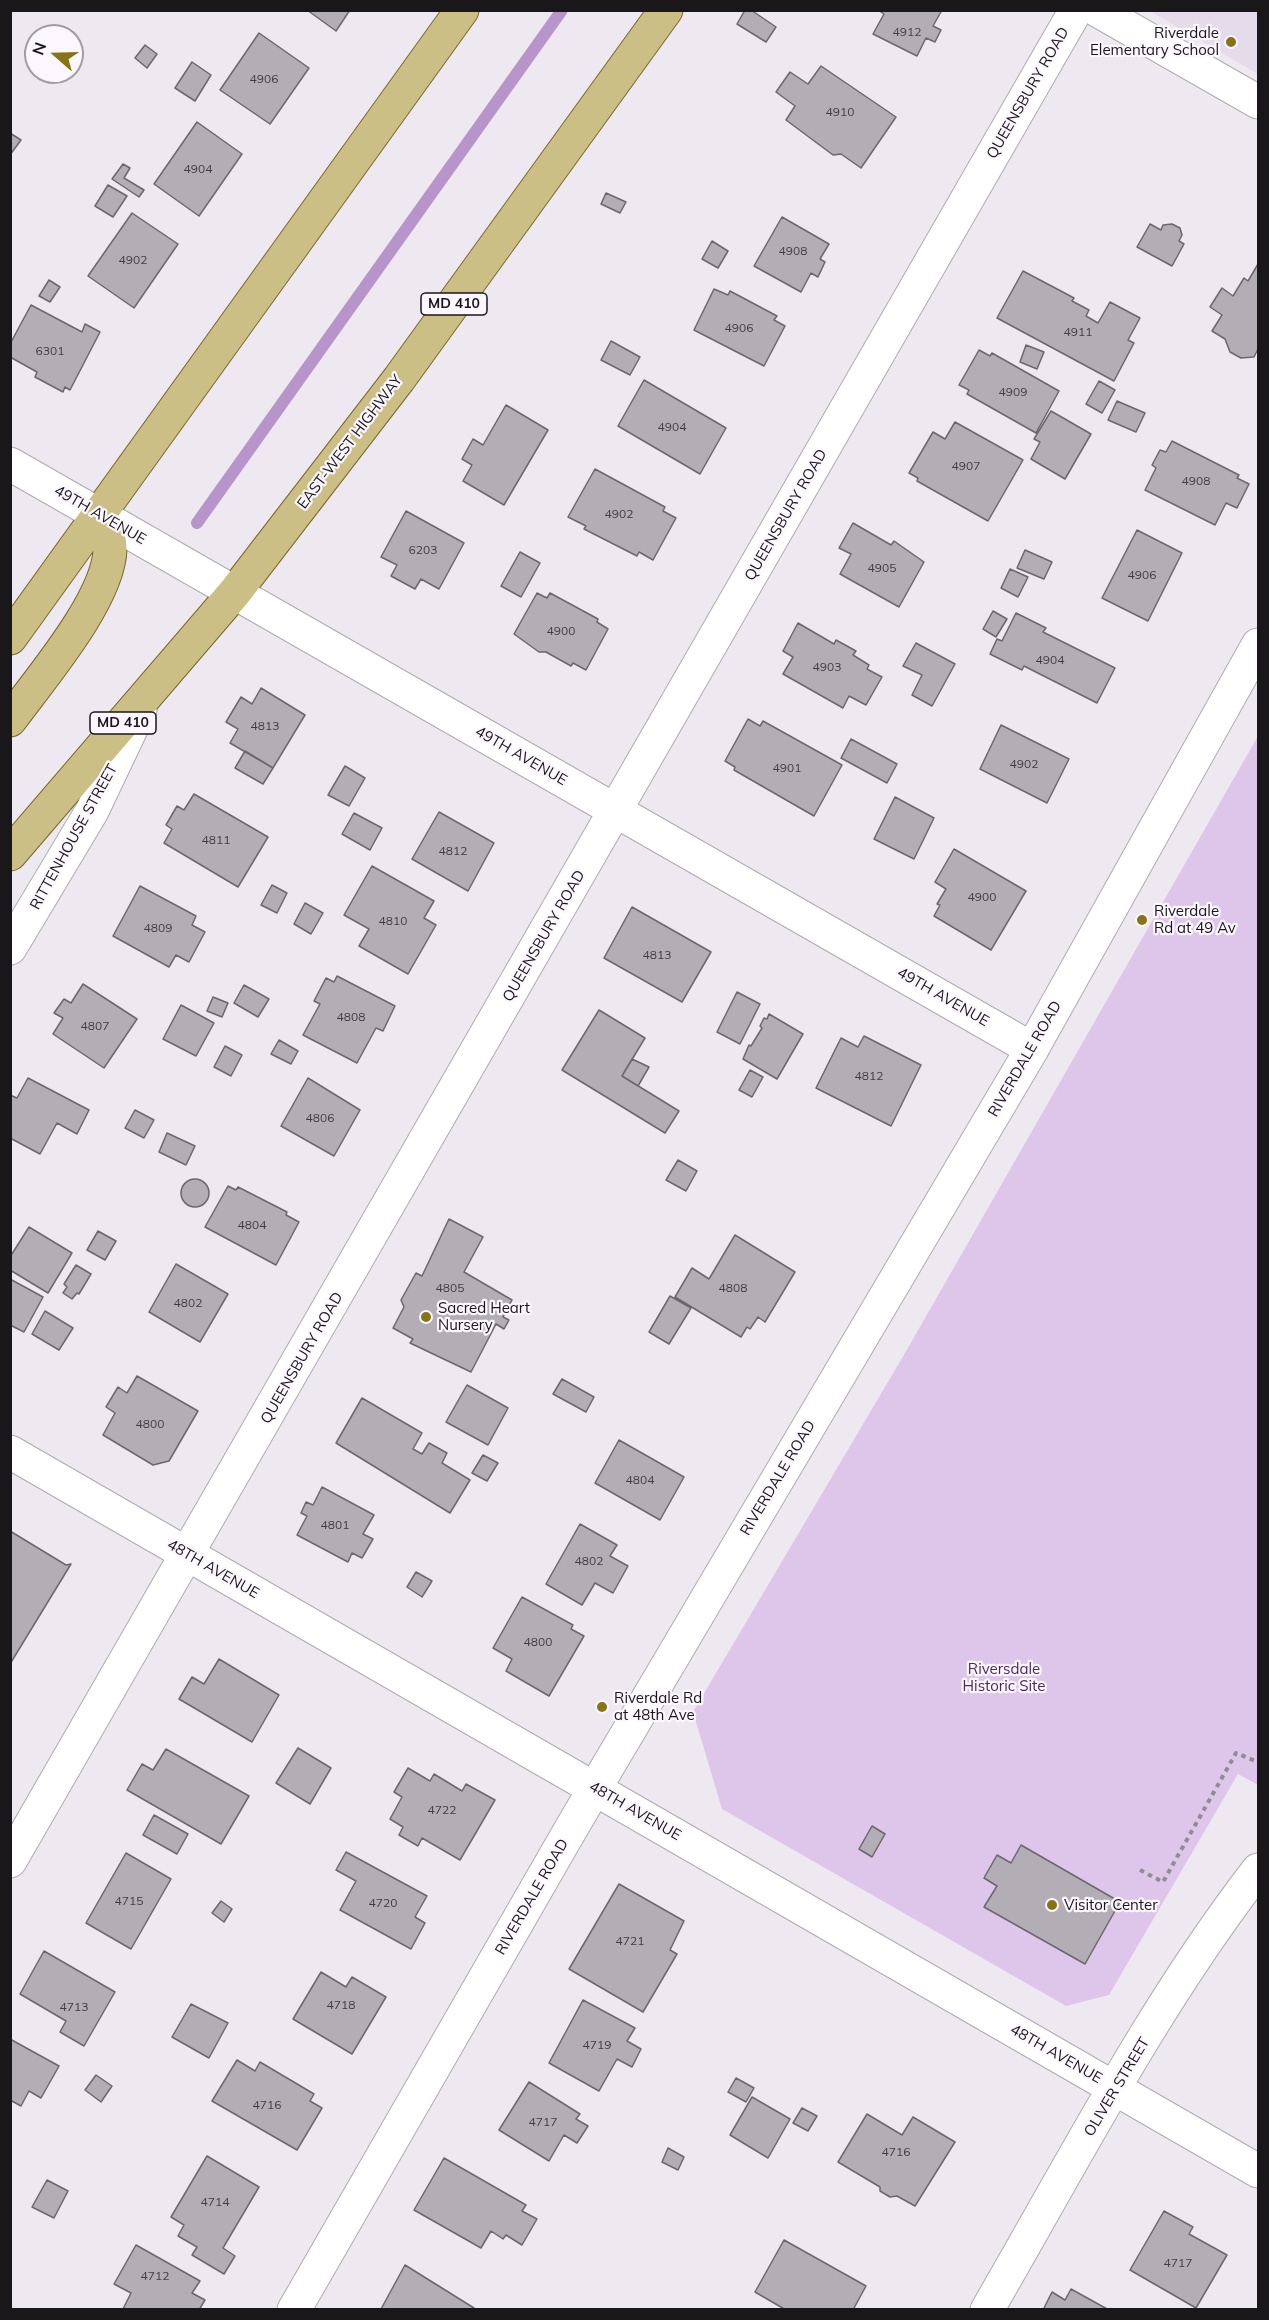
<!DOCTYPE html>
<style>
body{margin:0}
#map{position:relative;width:1269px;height:2320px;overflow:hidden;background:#eee9f1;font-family:Mulish,sans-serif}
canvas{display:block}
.frame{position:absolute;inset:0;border:12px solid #19171a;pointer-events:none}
.north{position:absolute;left:24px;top:24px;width:60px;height:60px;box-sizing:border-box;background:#fcf6ff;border:2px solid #a19da3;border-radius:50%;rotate:290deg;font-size:16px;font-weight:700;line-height:24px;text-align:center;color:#19171a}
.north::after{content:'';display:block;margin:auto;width:21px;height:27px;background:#877416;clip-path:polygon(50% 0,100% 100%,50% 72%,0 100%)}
</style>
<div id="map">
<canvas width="1269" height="2320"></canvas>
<div class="frame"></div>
<div class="north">N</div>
</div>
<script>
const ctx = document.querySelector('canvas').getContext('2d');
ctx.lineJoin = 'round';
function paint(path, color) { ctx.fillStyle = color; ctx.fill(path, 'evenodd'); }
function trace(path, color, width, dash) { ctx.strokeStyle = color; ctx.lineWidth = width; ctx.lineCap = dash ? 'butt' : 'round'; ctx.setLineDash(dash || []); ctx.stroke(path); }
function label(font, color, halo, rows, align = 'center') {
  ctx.font = font + ' Mulish,sans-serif'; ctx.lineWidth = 4.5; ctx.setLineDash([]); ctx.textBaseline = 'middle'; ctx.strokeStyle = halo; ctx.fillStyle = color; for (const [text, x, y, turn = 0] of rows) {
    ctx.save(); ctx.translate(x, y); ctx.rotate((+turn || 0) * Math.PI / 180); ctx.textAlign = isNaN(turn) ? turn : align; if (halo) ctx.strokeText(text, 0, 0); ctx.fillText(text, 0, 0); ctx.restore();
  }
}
const built = new Path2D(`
 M1150,11H1258V74Z`);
const green = new Path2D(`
 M1258,736V1785L1238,1774L1109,1995L1066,2006L722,1809L693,1712L905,1353Z`);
const stream = new Path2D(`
 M197,523L562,10`);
const building = new Path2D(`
 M307,10H350L336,31Z
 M745,10H751L776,27L766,42L737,24Z
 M878,10H942L933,26L941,30L935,42L926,38L917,56L873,34L884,14Z
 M259,33L309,68L270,124L220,90Z
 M145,45L157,54L147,68L135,58Z
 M192,62L211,75L195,101L175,88Z
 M821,66L896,117L861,168L841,154L833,155L786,120L795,106L776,92L790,72L808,84Z
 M197,122L242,154L199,216L154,184Z
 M10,133L21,140L10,155Z
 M123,164L130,168L124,178L144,190L139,197L112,179Z
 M108,185L127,196L113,217L95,206Z
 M606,193L626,202L620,213L601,204Z
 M132,213L178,244L134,308L88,276Z
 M782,217L829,244L820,259L825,262L818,277L811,273L801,292L754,266Z
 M1150,224L1161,230L1163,225L1172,224L1180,228L1182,235L1179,241L1184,244L1172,266L1137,247Z
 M712,241L728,251L718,268L702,259Z
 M1258,264V349L1254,357L1241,358L1230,352L1225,339L1212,331L1222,315L1210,307L1222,288L1233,296L1244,278L1248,281Z
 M1023,271L1074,298L1072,301L1089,310L1086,316L1098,323L1110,302L1140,318L1128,340L1134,343L1114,381L997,318Z
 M49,280L60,287L50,302L39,296Z
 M714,289L728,295L730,291L777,316L774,320L785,326L764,366L694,330Z
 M31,305L82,332L85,324L100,332L70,390L65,387L63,392L35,377L37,372L10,357V344Z
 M611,341L640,357L630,375L601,360Z
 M1026,345L1044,352L1037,369L1020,362Z
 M979,350L990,356L992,353L1059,391L1036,433L967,394L969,390L959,385Z
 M644,380L726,428L700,474L618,426Z
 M1099,381L1115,390L1102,413L1086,404Z
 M1117,401L1145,413L1136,432L1108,420Z
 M506,405L548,430L504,505L463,481L472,465L462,459L473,439L483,445Z
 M1051,411L1091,434L1065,479L1031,459L1040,442L1034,439Z
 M955,422L1023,460L988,521L917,481L918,478L909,473L933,432L945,439Z
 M1172,441L1239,475L1237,478L1249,484L1237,508L1226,503L1215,525L1145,490L1156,468L1152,465L1160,450L1166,452Z
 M595,469L665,507L663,511L676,518L653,560L639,552L637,556L584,529L586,526L568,517Z
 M406,511L464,543L439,589L421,579L415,589L391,576L397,565L381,557Z
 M853,523L891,545L894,541L924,562L899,607L840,574L851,554L839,548Z
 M1137,530L1182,553L1148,621L1102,598Z
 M1025,550L1052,562L1044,579L1017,568Z
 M520,552L540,563L521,597L501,586Z
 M1010,569L1028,577L1018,597L1001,588Z
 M537,593L547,598L550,593L598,619L597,622L608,629L586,670L573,663L571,666L546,652H539L514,634Z
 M993,611L1007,619L996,637L983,629Z
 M1016,613L1046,628L1043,632L1115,668L1097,703L1024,666L1022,670L990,654L997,639L1002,641Z
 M798,623L834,644L836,640L856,651L853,655L869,665L867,669L882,677L866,705L849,696L843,708L783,674L793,657L783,651Z
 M916,643L955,664L932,706L912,695L922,675L903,666Z
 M261,688L305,715L273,768L230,743L238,729L226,722L241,697L252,704Z
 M748,719L760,726L763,721L842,765L814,816L734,770L735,767L725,761Z
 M1001,725L1069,759L1047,803L980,769Z
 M851,739L897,764L887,783L841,758Z
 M245,751L273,768L263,784L235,768Z
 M345,766L365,778L349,806L328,795Z
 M194,794L268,837L238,887L164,843L172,829L166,825L177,806L184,810Z
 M895,797L934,818L914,859L874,839Z
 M439,812L494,843L468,891L412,859Z
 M354,813L382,828L370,850L342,834Z
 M954,849L1026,891L991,950L934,916L940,905L937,904L946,889L935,882Z
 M372,866L434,901L424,918L436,925L408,974L359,946L369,929L344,915Z
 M272,885L287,893L277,913L261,905Z
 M140,886L196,916L192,925L205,932L189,962L176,955L169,967L113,936Z
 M305,903L323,913L311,934L294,924Z
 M632,907L711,952L682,1002L604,958Z
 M337,976L395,1006L383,1031L376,1028L357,1063L303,1035L320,1004L314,1001L326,978L334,982Z
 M83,984L137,1019L104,1068L53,1034L63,1018L54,1013L64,999L71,1003Z
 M244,985L269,999L258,1017L234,1003Z
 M737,992L760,1004L740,1044L717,1032Z
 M213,997L228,1003L222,1017L207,1011Z
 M181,1005L214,1023L196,1056L163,1039Z
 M599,1010L645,1038L622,1076L679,1111L665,1133L562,1070Z
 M769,1014L803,1034L777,1079L743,1059L749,1045L751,1046L762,1028L760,1026L764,1018L767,1019Z
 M864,1036L921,1065L891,1126L816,1088L841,1038L858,1047Z
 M279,1040L298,1051L291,1064L271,1054Z
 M225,1046L242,1055L231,1076L214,1067Z
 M632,1059L649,1067L638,1086L622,1076Z
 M750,1070L763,1077L752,1097L739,1090Z
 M28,1078L89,1110L77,1134L57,1123L40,1154L10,1138V1095L17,1098Z
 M308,1078L360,1110L334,1156L281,1126Z
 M135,1110L154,1120L144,1138L125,1128Z
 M167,1133L195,1146L186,1165L159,1152Z
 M678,1160L697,1171L686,1191L666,1180Z
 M181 1193a14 14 0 1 1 28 0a14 14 0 1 1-28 0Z
 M228,1186L236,1190L238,1187L287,1212L286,1215L299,1222L276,1265L205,1227Z
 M449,1219L483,1237L464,1272L512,1300L503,1317L509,1320L504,1329L496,1324L471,1372L410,1343L413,1339L393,1328L404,1307L401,1300L416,1273L422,1276Z
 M29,1227L72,1253L48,1293L10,1270V1257Z
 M98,1231L116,1241L105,1260L87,1250Z
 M735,1235L795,1272L765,1322L758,1317L750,1329L747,1327L741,1337L675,1297L692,1268L709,1279Z
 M176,1264L228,1294L200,1342L149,1312Z
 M76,1265L91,1274L79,1294L77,1293L72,1299L63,1293L67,1287L64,1284Z
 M10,1279L43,1297L24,1332L10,1325Z
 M670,1296L691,1308L669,1344L649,1332Z
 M45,1311L73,1328L59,1350L32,1334Z
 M137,1376L198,1411L169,1461L153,1465L103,1435L115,1413L106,1407L118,1387L127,1393Z
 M562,1379L594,1397L586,1412L553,1394Z
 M467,1385L508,1408L488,1445L446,1422Z
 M362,1398L422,1433L413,1449L422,1454L429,1443L447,1453L442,1463L470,1480L450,1513L336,1443Z
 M619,1440L684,1477L660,1520L595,1483Z
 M483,1455L498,1463L487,1481L472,1473Z
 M322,1487L374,1515L363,1534L373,1539L362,1558L352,1553L348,1562L297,1535L307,1516L301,1513L306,1502L313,1505Z
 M580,1524L617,1545L610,1556L628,1566L613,1593L595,1583L582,1605L546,1584Z
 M10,1531L66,1565L71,1564L10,1664Z
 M416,1572L432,1581L422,1597L407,1587Z
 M522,1597L573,1625L571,1629L584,1636L549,1696L506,1671L512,1659L493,1648Z
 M219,1659L279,1695L252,1742L179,1699L192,1677L204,1684Z
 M298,1748L331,1768L310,1804L276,1783Z
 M166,1749L249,1796L221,1844L127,1790L142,1764L153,1770Z
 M408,1768L430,1781L434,1774L462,1791L466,1784L495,1800L460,1860L422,1838L418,1846L399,1835L403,1827L390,1819L402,1797L394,1792Z
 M154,1815L188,1834L177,1854L143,1835Z
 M872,1826L885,1834L872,1857L859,1849Z
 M1021,1845L1120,1902L1085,1964L984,1907L997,1886L984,1878L997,1855L1011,1863Z
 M346,1852L427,1896L415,1917L425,1923L411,1949L340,1910L356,1881L336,1870Z
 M126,1853L171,1879L131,1949L86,1923Z
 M619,1884L684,1921L670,1950L677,1954L643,2012L569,1969Z
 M221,1901L232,1909L224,1922L212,1913Z
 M44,1951L115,1992L84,2046L60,2032L66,2021L20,1994Z
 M321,1972L346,1987L352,1977L386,1997L352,2054L293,2019Z
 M583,2000L635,2028L627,2041L641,2049L632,2067L617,2059L599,2091L549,2063Z
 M191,2004L228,2023L209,2058L172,2037Z
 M10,2039L59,2066L41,2098L29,2091L21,2106L10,2100Z
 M237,2060L255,2071L260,2062L314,2094L310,2101L322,2108L297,2150L212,2101Z
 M96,2075L112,2086L101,2102L85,2090Z
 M736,2078L754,2088L746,2102L728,2092Z
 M529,2082L580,2114L576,2119L588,2126L577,2143L564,2135L549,2161L499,2130Z
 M752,2097L790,2119L768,2158L730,2135Z
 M802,2108L817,2116L808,2131L793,2123Z
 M867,2114L902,2135L913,2117L955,2142L915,2206L897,2196L890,2197L880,2191V2187L838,2162Z
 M668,2148L684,2157L678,2170L662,2162Z
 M207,2156L259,2187L223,2248L235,2256L224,2274L192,2255L197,2247L178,2236L184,2225L171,2217Z
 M444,2158L526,2205L522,2211L537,2219L522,2245L506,2235L503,2239L491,2231L481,2248L414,2210Z
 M47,2180L68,2191L54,2218L32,2207Z
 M1164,2211L1193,2227L1189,2234L1227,2255L1196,2308L1130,2270Z
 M784,2240L866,2286L853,2310H786L755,2292Z
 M136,2245L200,2281L192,2293L205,2300L199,2310L123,2309L131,2293L114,2284Z
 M405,2265L474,2308L473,2310L381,2309Z
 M1071,2289L1109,2310H1043L1052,2292L1065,2300Z`);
const path = new Path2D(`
 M1140,1870L1163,1882L1236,1753L1258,1762`);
const street = new Path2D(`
 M10,464L1032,1049
 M10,948L92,811L140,710
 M10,1452L1258,2171
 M10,1861L1076,10
 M987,2310C1073,2162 1153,2006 1258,1870`);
const secondary = new Path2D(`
 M1097,10L1258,102
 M294,2310L572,1827L1032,1049L1258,645`);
const primary = new Path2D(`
 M10,638L462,10
 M10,720C40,679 109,599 110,549C110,536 104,525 99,514
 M10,854L235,592L399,379L666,10`);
const markers = [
 [1231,42,6,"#877416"],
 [1142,920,6,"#877416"],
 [426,1317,6,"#877416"],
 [602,1707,6,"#877416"],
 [1052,1905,6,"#877416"]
];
const numberNames = [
 ["4912",907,32],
 ["4906",264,79],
 ["4910",840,112],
 ["4904",198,169],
 ["4908",793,251],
 ["4902",133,260],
 ["4906",739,328],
 ["4911",1078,332],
 ["6301",50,351],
 ["4909",1013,392],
 ["4904",672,427],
 ["4907",966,466],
 ["4908",1196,481],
 ["4902",619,514],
 ["6203",423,550],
 ["4905",882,568],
 ["4906",1142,575],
 ["4900",561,631],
 ["4904",1050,660],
 ["4903",827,667],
 ["4813",265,726],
 ["4902",1024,764],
 ["4901",787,768],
 ["4811",216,840],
 ["4812",453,851],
 ["4900",982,897],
 ["4810",393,921],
 ["4809",158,928],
 ["4813",657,955],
 ["4808",351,1017],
 ["4807",95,1026],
 ["4812",869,1076],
 ["4806",320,1118],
 ["4804",252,1225],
 ["4805",450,1288],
 ["4808",733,1288],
 ["4802",188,1303],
 ["4800",150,1424],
 ["4804",640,1480],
 ["4801",335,1525],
 ["4802",589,1561],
 ["4800",538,1642],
 ["4722",442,1810],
 ["4715",129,1901],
 ["4720",383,1903],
 ["4721",630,1941],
 ["4718",341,2005],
 ["4713",74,2007],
 ["4719",597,2045],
 ["4716",267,2105],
 ["4717",543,2122],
 ["4716",896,2152],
 ["4714",215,2202],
 ["4717",1178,2263],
 ["4712",155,2276]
];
const shields = [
 [454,304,66],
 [123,723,66]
];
const shieldNames = [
 ["MD 410",454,304],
 ["MD 410",123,723]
];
const poiNames = [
 ["Riverdale",1219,33,"right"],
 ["Elementary School",1219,50,"right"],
 ["Riverdale",1154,911],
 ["Rd at 49 Av",1154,928],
 ["Sacred Heart",438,1308],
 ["Nursery",438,1325],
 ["Riverdale Rd",614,1698],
 ["at 48th Ave",614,1715],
 ["Visitor Center",1064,1905]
];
const streetNames = [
 ["QUEENSBURY ROAD",1028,93,-60],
 ["EAST-WEST HIGHWAY",350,442,-53],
 ["49TH AVENUE",100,515,30],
 ["QUEENSBURY ROAD",786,515,-60],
 ["49TH AVENUE",521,756,30],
 ["RITTENHOUSE STREET",74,837,-61],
 ["QUEENSBURY ROAD",544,936,-60],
 ["49TH AVENUE",943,997,30],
 ["RIVERDALE ROAD",1025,1059,-60],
 ["QUEENSBURY ROAD",302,1358,-60],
 ["RIVERDALE ROAD",778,1478,-59],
 ["48TH AVENUE",213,1569,30],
 ["48TH AVENUE",635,1811,30],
 ["RIVERDALE ROAD",532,1897,-60],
 ["48TH AVENUE",1056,2054,30],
 ["OLIVER STREET",1117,2087,-59]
];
const parkNames = [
 ["Riversdale",1004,1669],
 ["Historic Site",1004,1686]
];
paint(built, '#e5dbea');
paint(green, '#dec6eb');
trace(stream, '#b794c9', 12);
paint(building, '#b3adb6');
trace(building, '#6c676e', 1.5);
trace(street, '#afaab2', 35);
trace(secondary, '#afaab2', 35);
trace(primary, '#77682a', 35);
trace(path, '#908c92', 4, [4.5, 4.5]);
trace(street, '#fff', 33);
trace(secondary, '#fff', 33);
trace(primary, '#cbbf85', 33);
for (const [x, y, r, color] of markers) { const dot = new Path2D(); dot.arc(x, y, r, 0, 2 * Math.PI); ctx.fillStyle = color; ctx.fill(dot); trace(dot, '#fcf6ff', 2); }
label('12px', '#403c41', null, numberNames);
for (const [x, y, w] of shields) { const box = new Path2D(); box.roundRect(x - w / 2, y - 11, w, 22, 4.5); ctx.fillStyle = '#fcf6ff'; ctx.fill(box); trace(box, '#19171a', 1.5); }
label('bold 14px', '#19171a', null, shieldNames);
label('15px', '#19171a', '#fcf6ff', poiNames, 'left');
label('15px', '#19171a', '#fcf6ff', streetNames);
label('15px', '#502564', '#fcf6ff', parkNames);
</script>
